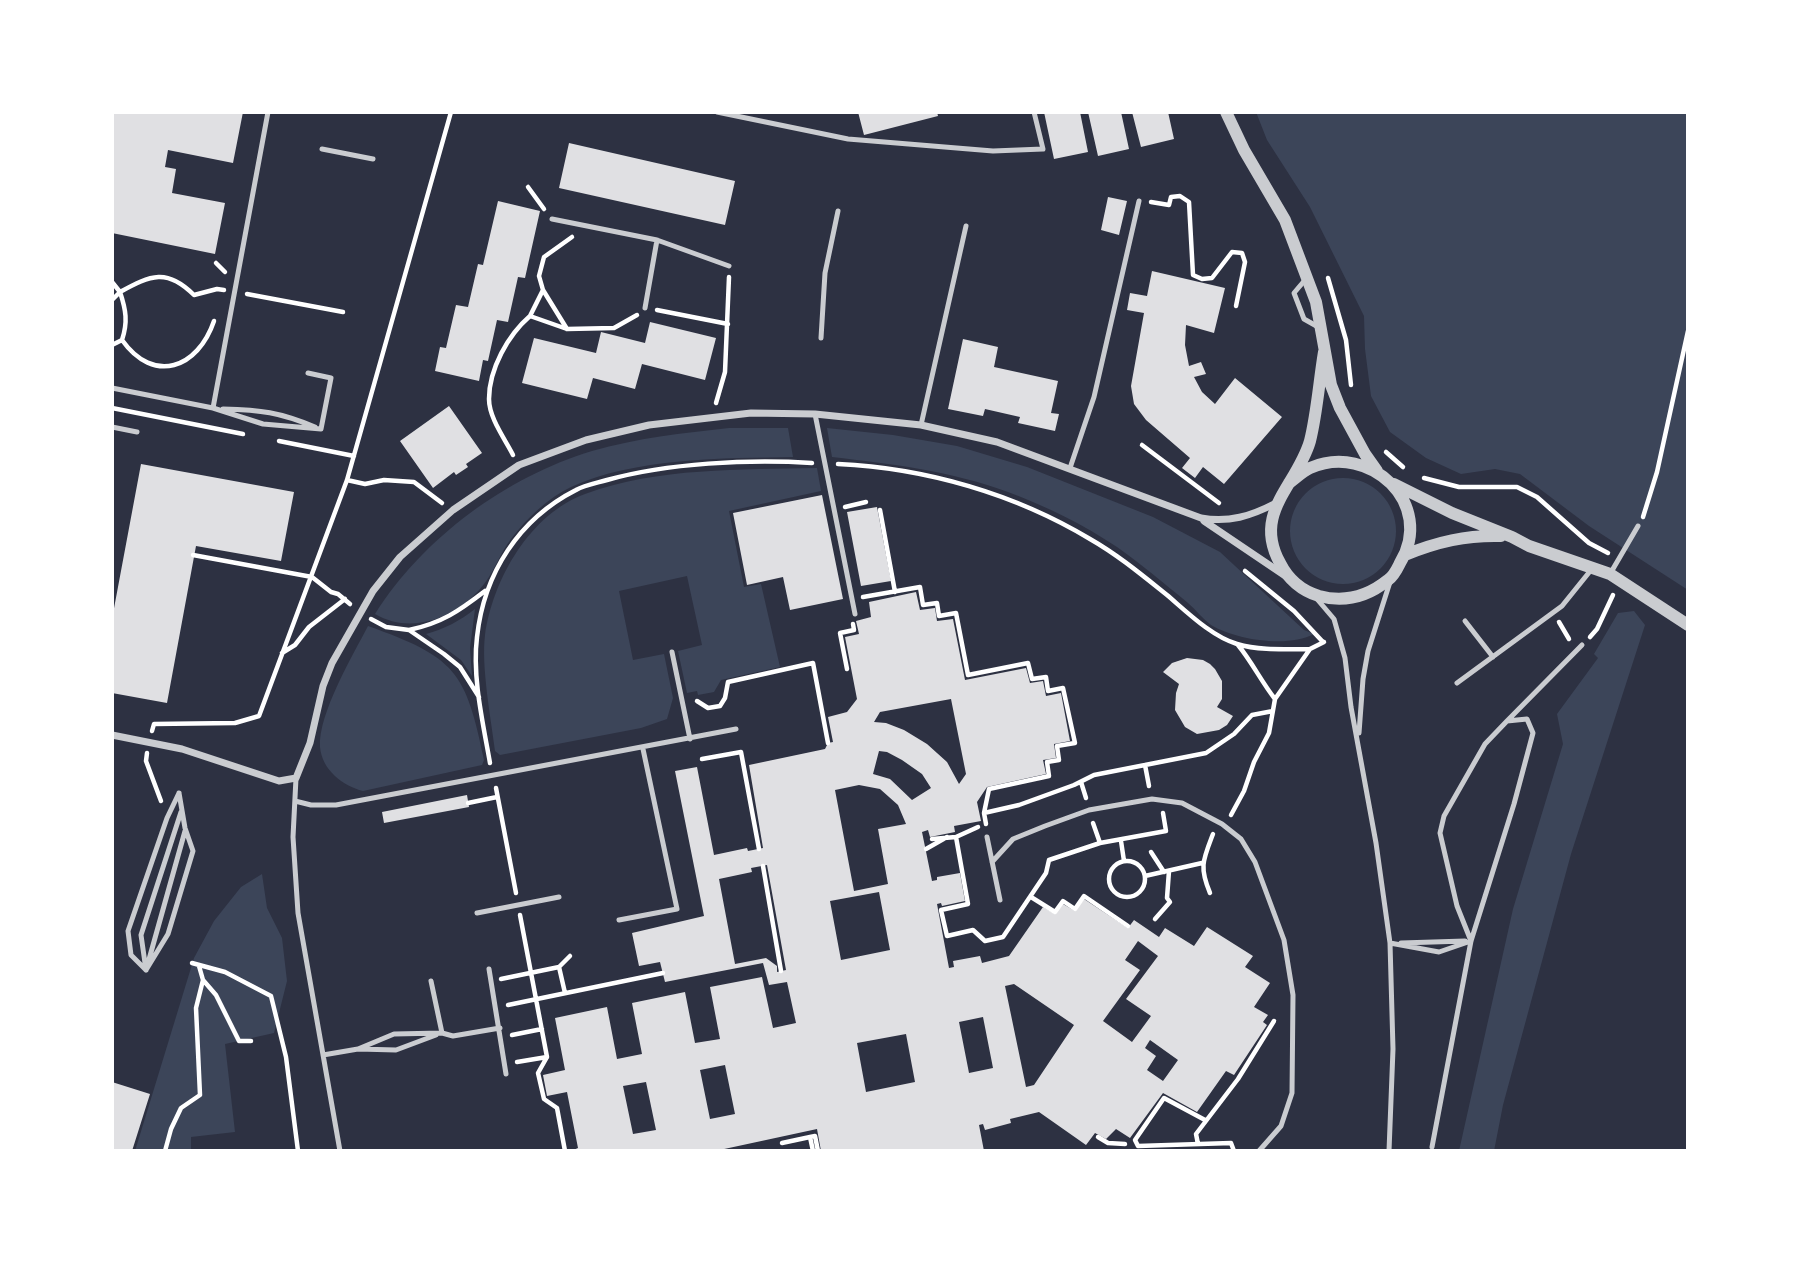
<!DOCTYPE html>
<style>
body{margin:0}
#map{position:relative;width:1800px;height:1263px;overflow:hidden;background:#2d3142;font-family:"Times New Roman",serif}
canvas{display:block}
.frame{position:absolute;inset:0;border:114px solid #fff;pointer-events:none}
</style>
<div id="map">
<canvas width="1800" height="1263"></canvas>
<div class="frame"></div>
</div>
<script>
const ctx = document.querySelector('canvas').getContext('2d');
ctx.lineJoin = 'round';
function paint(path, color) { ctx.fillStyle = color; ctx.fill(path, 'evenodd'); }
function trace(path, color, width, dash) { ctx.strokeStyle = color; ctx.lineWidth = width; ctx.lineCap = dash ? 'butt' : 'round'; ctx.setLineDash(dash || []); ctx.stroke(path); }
const green = new Path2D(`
 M1256,112H1688V590L1589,526L1520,474L1495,469L1461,474L1426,458L1390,432L1371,396L1365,349L1364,316L1310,207L1267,140Z
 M729,428H788L793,457C725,458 633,458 571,487C548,498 527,518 511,539C501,552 496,567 487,580C463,615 414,637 375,614C423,538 506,477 592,451C637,438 683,433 729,428Z
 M827,428L893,435L957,446L1027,467L1153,517L1220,552L1304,630L1314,634C1288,648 1236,640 1211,625C1203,619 1196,610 1188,603C1165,584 1141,564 1117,547C1084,525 1046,506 1008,492C951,471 892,464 832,457Z
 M817,468L821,491L729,511L744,587L761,584L780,667L721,680L714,692L698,695L697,691L687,693L678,651L702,645L687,576L619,591L633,660L664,654L673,698L667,719L641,728L500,755L495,751C491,718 481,667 485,635C493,579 530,514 585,494C658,467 741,470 817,468Z
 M1290 531a53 53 0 1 1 106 0a53 53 0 1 1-106 0Z
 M475,609L470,648L472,676L461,660L426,634C444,629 460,621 475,609Z
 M1634,611L1645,625L1571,854L1503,1105L1494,1151H1459L1513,909L1563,744L1557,714L1598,658L1594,654L1618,613Z
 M368,626C455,657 466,671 484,760L482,765L363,791C343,786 322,770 320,747C318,714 353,655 368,626Z
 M262,874L267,908L282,938L287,981L274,1033L225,1044L235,1132L191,1137V1151H135L194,958L214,921L241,887Z`);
const building = new Path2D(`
 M112,112H243L233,163L168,150L165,167L176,169L172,193L225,203L215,254L112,233Z
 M858,112H937L938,116L864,135Z
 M1044,112H1080L1088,152L1054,159Z
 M1088,112H1121L1129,149L1098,156Z
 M1132,112H1168L1174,139L1141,147Z
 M569,143L735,181L725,225L559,188Z
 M1108,197L1127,201L1119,235L1101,230Z
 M498,201L540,211L525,278L518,277L508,322L497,320L488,361L483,360L479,381L435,371L440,347L446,348L456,305L468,307L478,264L483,265Z
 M1152,271L1225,288L1214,333L1186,325L1185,345L1189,366L1201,362L1206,374L1194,377L1202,392L1215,404L1235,378L1282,417L1224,484L1203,467L1195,478L1182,468L1190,458L1146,420L1134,404L1131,386L1144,313L1127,310L1130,293L1147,296Z
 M650,322L716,338L705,380L642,364L635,389L593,378L587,399L522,383L534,338L596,353L601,332L645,343Z
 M963,339L998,347L994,367L1058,381L1051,413L1059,414L1055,431L1018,423L1020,417L985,409L983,416L948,409Z
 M449,406L482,453L466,464L468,467L456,475L454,472L433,488L400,441Z
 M141,464L294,492L281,561L196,546L167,703L112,693V619Z
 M822,495L843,599L790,610L783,577L747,585L733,513Z
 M877,507L891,581L861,586L847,512Z
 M916,592L920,610L935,608L937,621L953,619L965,680L1026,668L1030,683L1043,681L1046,696L1061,693L1070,741L1054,744L1056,758L1043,760L1046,774L987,787L977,802L981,821L954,826L955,832L930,837L928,830L922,832L932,881L937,880V877L960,873L965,901L942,906L941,903L937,904L949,968L954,967L953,961L980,956L982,963L1009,956L1043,907L1055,914L1063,904L1075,911L1084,899L1128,928L1134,920L1159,937L1165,928L1194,946L1207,927L1253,956L1245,967L1270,983L1254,1007L1268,1015L1263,1022L1267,1025L1234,1075L1226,1071L1197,1112L1163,1093L1130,1138L1116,1129L1106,1139L1095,1133L1086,1145L1039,1112L1010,1119L1011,1123L985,1130L983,1124L979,1125L984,1151H821L817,1129L715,1151H571L578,1148L567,1092L547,1096L543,1075L565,1070L555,1018L607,1007L617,1059L642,1054L632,1003L685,992L695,1043L720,1039L710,987L762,977L773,1028L796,1023L787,982L769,985L763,963L665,982L660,962L639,966L632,933L704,916L675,771L697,767L714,855L747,848L748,851L763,848L749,765L825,749L828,743L833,742L828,717L847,712L857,699L845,637L859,634L856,621L871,617L869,602ZM951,699L966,774L959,784L947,762L927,744L904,730L886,723L874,722L880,712ZM879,751L887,752L902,760L922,774L931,788L912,800L890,779L873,774ZM859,785L880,789L898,805L906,824L878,829L888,884L854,891L835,790ZM767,865L786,970L777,972V966L766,958L735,964L719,879L752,872L751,868ZM879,892L890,950L841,960L830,901ZM1138,941L1158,956L1126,999L1151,1016L1132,1042L1103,1021L1140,970L1125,960ZM1014,984L1074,1025L1034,1085L1026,1087L1005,986ZM983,1017L993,1068L969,1073L959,1022ZM906,1034L915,1082L866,1092L857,1043ZM1150,1040L1178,1060L1163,1081L1147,1070L1156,1056L1145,1048ZM725,1065L735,1114L710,1119L700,1070ZM646,1082L656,1130L633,1134L623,1086Z
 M1187,658L1203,660L1210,664L1215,669L1222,681V699L1217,707L1233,716L1227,725L1219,730L1197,734L1185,727L1175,710L1176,693L1179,684L1163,672L1172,663Z
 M467,795L469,807L384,823L382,812Z
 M112,1082L150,1094L132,1151H112Z`);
const path = new Path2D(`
 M528,187L544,209
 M1151,202L1169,205L1171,197L1180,196L1189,202L1193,275L1202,279L1212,278L1232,252L1242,253L1245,262L1236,306
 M216,263L225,272
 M1328,278L1346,340L1351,385
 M112,282L120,292C151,275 167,268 194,295L217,289L224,290
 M543,290L539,276L544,257L572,237
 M247,294L343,312
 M112,300L120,292C126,310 128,322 122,340L112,345
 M657,310L728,324
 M567,329L543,290L530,316L567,329L614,328L637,315
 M122,340C154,385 198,368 214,321
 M716,403L725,372L729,277
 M112,408L243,434
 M279,441L354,456
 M1142,445L1219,503
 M1386,452L1403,467
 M513,455C505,439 489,418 489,399C489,369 508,335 530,316
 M838,464C926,468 1015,494 1090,539C1118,555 1142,575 1167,595C1187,612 1211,636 1237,644C1260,651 1286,649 1310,649
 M1424,478L1459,487H1517L1537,497L1589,543L1608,553
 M347,480L365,484L384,480L414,482L442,503
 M845,507L866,502
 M880,510L895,592
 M1643,517L1657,472L1688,331
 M193,555L312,577L331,592L338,594L350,604
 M1245,571L1294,611L1323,642
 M863,597L920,587L923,605L937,603L939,616L956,613L968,675L1028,663L1032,679L1046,677L1048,691L1063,688L1075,743L1057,746L1059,760L1047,762L1049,776L989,789L984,813
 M371,619L386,627L409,630L444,654L460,667L479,697
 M1559,622L1569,639
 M409,630C442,623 459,611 485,591
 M1590,637L1597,629L1613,595
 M282,653L295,645L309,627L345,599
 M847,669L840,633L854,630L853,624
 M1275,699L1310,649L1324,642
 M697,701L708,708L720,706L725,698L728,682L813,663L828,743
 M152,731L154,724L235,723L259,716L347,480L451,112
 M147,753L146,761L161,801
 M702,759L741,752L759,849
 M490,763C483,723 472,677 477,637C484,573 519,519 576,490C585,485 597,483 607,480C668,463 748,459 812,463
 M1145,765L1206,753L1234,734L1252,715L1273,711
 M1081,782L1086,798
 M496,788L516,893
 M468,803L497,797
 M1231,815L1244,791L1254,762L1269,733L1275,699C1261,681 1252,662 1238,645
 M1093,823L1100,843
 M986,824L984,813L1019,805L1074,785L1094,775L1145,765L1149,786
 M978,827L956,837L968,904L941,910L947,936L973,930L985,941L1003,937L1046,873L1049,860L1100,843L1166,831L1163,813
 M932,839L956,837
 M1121,841L1124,861
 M926,849L947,837
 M1151,852L1164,872
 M1109 879a18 18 0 1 1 36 0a18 18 0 1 1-36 0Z
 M763,866L781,971
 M1145,876L1202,863
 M1210,893C1199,867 1203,860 1213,834
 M1031,897L1055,912L1063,901L1075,909L1084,896L1128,926
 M520,915L547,1057L538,1073L544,1099L557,1108L565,1151
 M1155,919L1170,902L1167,898L1169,871
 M192,963L225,972L271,996L286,1057L298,1151
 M199,966L203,980L216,995L239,1041H251
 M559,967L570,956
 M501,979L559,967L565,993
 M508,1005L663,973
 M512,1035L542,1029
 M517,1062L547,1057
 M1205,1120L1164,1098L1135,1140L1138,1146L1231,1143L1234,1151
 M810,1137L815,1136L818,1151
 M1098,1137L1108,1143L1125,1144
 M782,1143L810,1137L813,1151
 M1198,1144L1196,1134L1238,1079L1274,1021
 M165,1151L171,1129L181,1108L200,1095L196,1008L203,980`);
const service = new Path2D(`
 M717,112L848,139L993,151L1043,149L1034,112
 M322,149L373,159
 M552,219L657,240L729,266
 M1305,280L1294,293L1304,319L1320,328
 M645,308L657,240
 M821,338L825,273L838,211
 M308,373L331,378L321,429
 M112,388L213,408L263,424L321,429
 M213,408L268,112
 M223,409C261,410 279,412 315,427
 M815,414L855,614
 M921,425L966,226
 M112,427L137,432
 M1070,468L1094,397L1139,201
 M1610,574L1638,526
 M1317,599L1334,619L1345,658L1351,707L1376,843L1390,943L1393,1049L1389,1151
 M1465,621L1493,657
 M672,652L690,739
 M1457,683L1562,606L1591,570
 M1507,721L1582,645
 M1359,733L1363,679L1368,651L1390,582
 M296,778L293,837L298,913L340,1151
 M295,801L311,805H336L736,729
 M987,837L1000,900
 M992,862L1013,839L1045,826L1089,810L1152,799L1182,803L1222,824L1241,839L1255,862L1284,940L1293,995L1292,1093L1281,1126L1259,1151
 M477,913L559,897
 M619,920L677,909L643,749
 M1390,943L1439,952L1471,941
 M1401,943L1465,941
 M148,963L185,831
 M489,969L506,1074
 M146,970L131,955L128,931L167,818L179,793
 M146,970L168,934L193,851L185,828L179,793
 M146,970L141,935L181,812
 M431,981L442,1033
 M358,1049L394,1034L442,1033L453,1036L500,1028
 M323,1055L358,1049L396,1050L436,1035
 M1432,1147L1471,941L1514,804L1533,733L1527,719L1507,721L1485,744L1444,816L1440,833L1457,906L1471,941`);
const minor = new Path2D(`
 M1204,521L1284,575
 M112,735L182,749L279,781L296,778L310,743L323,686L332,663L373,591L400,557L453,510L519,465L586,440L649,425L751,413L815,414L921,425L997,442L1201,518C1229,523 1251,516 1276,503`);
const tertiary = new Path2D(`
 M1226,112L1244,150L1285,220L1316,302L1331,385L1340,408L1365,454L1377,471
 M1289,483C1296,478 1303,471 1310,468C1370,442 1436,504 1400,563C1397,569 1394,576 1388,580C1367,597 1345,603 1319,596C1302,591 1288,579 1280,563C1252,512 1297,486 1310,441C1317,413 1319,382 1324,352
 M1394,484L1452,513L1512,537L1529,546L1610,574L1688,625
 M1405,555C1437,542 1466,535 1501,536`);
paint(green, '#3c4559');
paint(building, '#e0e0e3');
trace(path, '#fff', 4.5);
trace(service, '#caccd0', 5);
trace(minor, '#caccd0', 7);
trace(tertiary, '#caccd0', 12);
</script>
